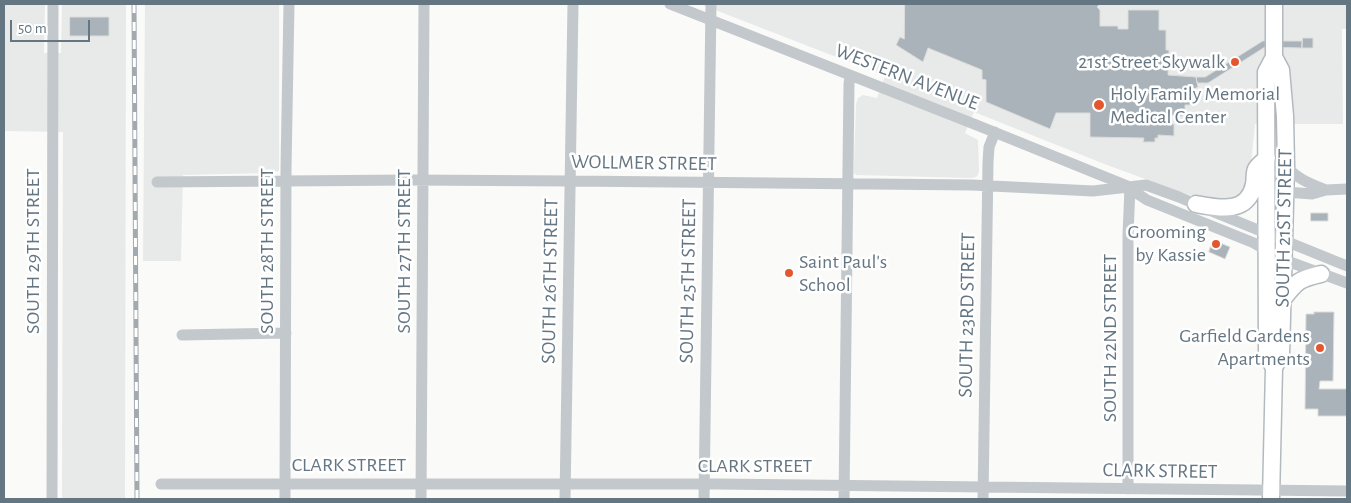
<!DOCTYPE html>
<style>
body{margin:0}
#map{position:relative;width:1351px;height:503px;overflow:hidden;background:#fafaf8;font-family:"Alegreya Sans",sans-serif}
canvas{display:block}
.frame{position:absolute;inset:0;border:5px solid #657683;pointer-events:none}
.scale{position:absolute;left:10px;top:20px;width:80px;height:22px;box-sizing:border-box;border:2px solid #657683;border-top:0;padding-left:6px;font-size:15px;line-height:18px;white-space:nowrap;color:#657683;-webkit-text-stroke:4px #fff;paint-order:stroke}
</style>
<div id="map">
<canvas width="1351" height="503"></canvas>
<div class="frame"></div>
<div class="scale">50 m</div>
</div>
<script>
const ctx = document.querySelector('canvas').getContext('2d');
ctx.lineJoin = 'round';
function paint(path, color) { ctx.fillStyle = color; ctx.fill(path, 'evenodd'); }
function trace(path, color, width, dash) { ctx.strokeStyle = color; ctx.lineWidth = width; ctx.lineCap = dash ? 'butt' : 'round'; ctx.setLineDash(dash || []); ctx.stroke(path); }
function label(font, color, halo, rows, align = 'center') {
  ctx.font = font + ' "Alegreya Sans",sans-serif'; ctx.lineWidth = 5; ctx.setLineDash([]); ctx.textBaseline = 'middle'; ctx.strokeStyle = halo; ctx.fillStyle = color; for (const [text, x, y, turn = 0] of rows) {
    ctx.save(); ctx.translate(x, y); ctx.rotate((+turn || 0) * Math.PI / 180); ctx.textAlign = isNaN(turn) ? turn : align; if (halo) ctx.strokeText(text, 0, 0); ctx.fillText(text, 0, 0); ctx.restore();
  }
}
const built = new Path2D(`
 M4,4H45L44,53H61L62,4H126L125,499H62L63,132L4,131Z
 M145,4H279V171L270,173L183,175L181,261H143Z
 M700,4H1347V29H1342L1343,124H1255L1249,184L1239,200L1214,204L1107,165L974,112L965,133L978,140L979,171L978,175L976,177L972,178L856,175L854,173V165L856,104L858,98L863,95L877,98L885,76Z`);
const building = new Path2D(`
 M905,4H1100L1097,7L1100,10V26H1118V29H1128V10H1159V30H1166V50H1169L1168,75L1196,77L1198,87L1190,91V105H1185V116L1159,115V124H1174V136L1158,135V138H1155V142H1143L1144,138L1090,137V113H1056L1050,129L986,102V80L982,79V70L928,48L923,62L896,45L900,37L904,39Z
 M70,17H109V36H70Z
 M1303,38H1313V48H1302Z
 M1263,41H1302V48L1265,47L1208,83H1197L1196,77H1205Z
 M1311,213H1328V221H1311Z
 M1213,240L1230,247L1225,259L1209,252Z
 M1314,312H1334L1333,381H1320L1319,389H1347V416H1318V409H1305L1306,314H1314Z`);
const street = new Path2D(`
 M670,4L979,126L1130,187L1138,194L1147,200L1254,243L1279,258L1347,283
 M1286,166C1297,179 1311,184 1326,190
 M157,182L411,180L571,181L972,185L1093,191L1146,185L1179,197L1209,210L1347,266
 M1286,192L1312,194L1326,190L1347,189
 M182,335L286,333
 M161,484H716L1347,491
 M1128,489V235L1130,187
 M52,499L53,4
 M285,499L286,168L289,4
 M421,499L424,4
 M565,499L573,4
 M704,499L711,4
 M844,499L849,84L850,76
 M983,499L988,162L989,147L995,132`);
const secondary = new Path2D(`
 M1196,204C1218,208 1248,215 1254,184C1255,180 1254,173 1256,169C1258,165 1264,161 1267,158
 M1283,299C1297,281 1299,279 1321,274
 M1274,368L1267,355L1266,72L1274,57
 M1271,499L1274,368L1281,354L1286,166L1285,116L1281,70L1274,57V4`);
const rail = new Path2D(`
 M134,4L137,499`);
const markers = [
 [1235,62,5,"#e4572e"],
 [1099,105,6,"#e4572e"],
 [1216,244,5,"#e4572e"],
 [789,273,5,"#e4572e"],
 [1320,348,5,"#e4572e"]
];
const poiNames = [
 ["21st Street Skywalk",1225,62],
 ["Holy Family Memorial",1110,94,"left"],
 ["Medical Center",1110,117,"left"],
 ["Grooming",1206,232],
 ["by Kassie",1206,255],
 ["Saint Paul's",799,262,"left"],
 ["School",799,285,"left"],
 ["Garfield Gardens",1310,336],
 ["Apartments",1310,359]
];
const streetNames = [
 ["WESTERN AVENUE",907,77,21],
 ["WOLLMER STREET",644,163,1],
 ["SOUTH 21ST STREET",1284,228,-89],
 ["SOUTH 29TH STREET",33,251,-90],
 ["SOUTH 28TH STREET",267,251,-90],
 ["SOUTH 27TH STREET",404,251,-90],
 ["SOUTH 26TH STREET",550,281,-89],
 ["SOUTH 25TH STREET",688,281,-89],
 ["SOUTH 23RD STREET",967,315,-89],
 ["SOUTH 22ND STREET",1110,338,-90],
 ["CLARK STREET",349,465],
 ["CLARK STREET",755,466],
 ["CLARK STREET",1160,471,1]
];
paint(built, '#e8e9e9');
paint(building, '#aab3b9');
trace(building, '#dcdcda', 1);
trace(secondary, '#b3babf', 19);
trace(street, '#c3c8cc', 11);
trace(secondary, '#fff', 16);
trace(rail, '#a2aab0', 5);
trace(rail, '#fff', 3, [9]);
for (const [x, y, r, color] of markers) { const dot = new Path2D(); dot.arc(x, y, r, 0, 2 * Math.PI); ctx.fillStyle = color; ctx.fill(dot); trace(dot, '#fff', 2); }
label('20px', '#657683', '#fff', poiNames, 'right');
label('20px', '#657683', '#fff', streetNames);
</script>
